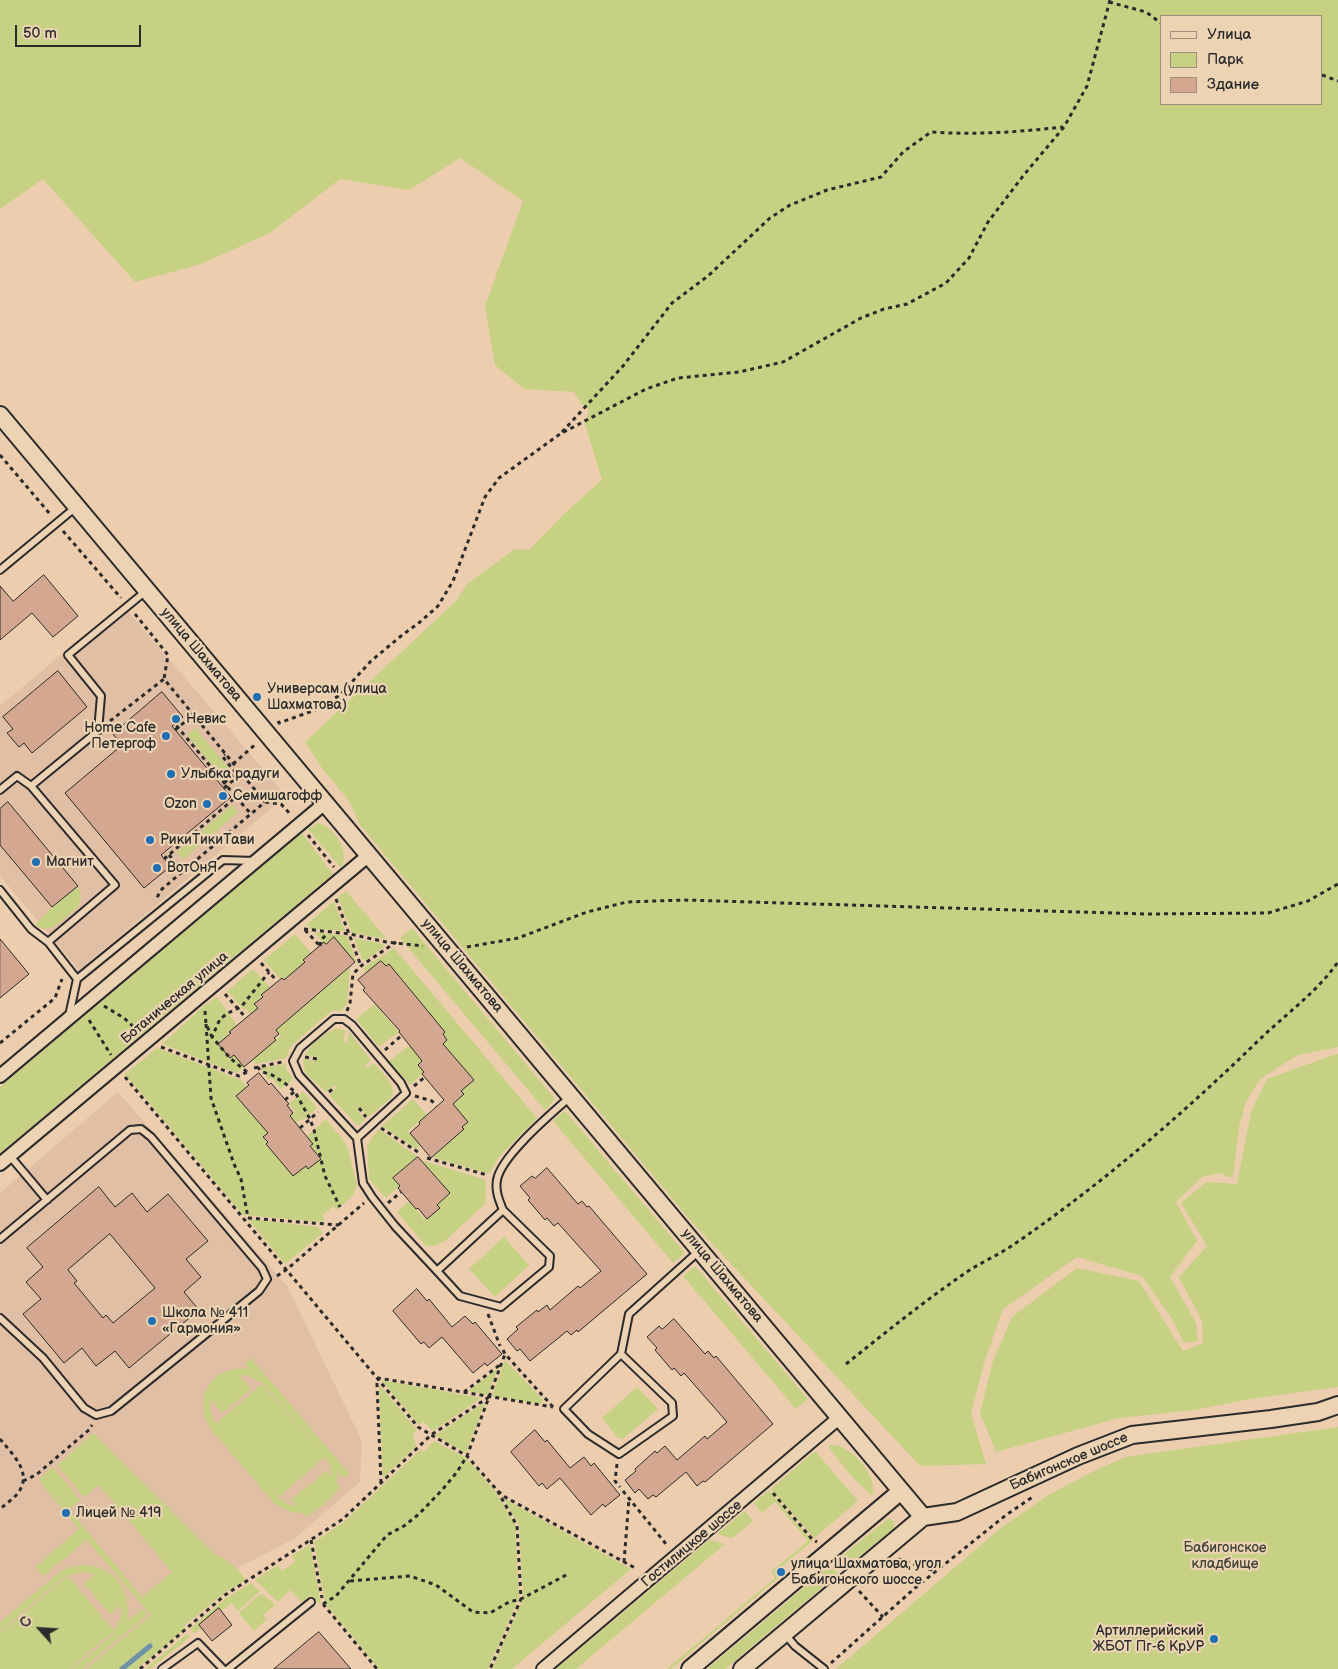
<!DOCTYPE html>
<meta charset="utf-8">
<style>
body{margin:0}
#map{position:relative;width:1338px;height:1669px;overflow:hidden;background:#ecceaf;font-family:"Balsamiq Sans",sans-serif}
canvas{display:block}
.legend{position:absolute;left:1160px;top:15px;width:162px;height:90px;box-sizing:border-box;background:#ebd3b3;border:1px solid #9e907d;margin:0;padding:6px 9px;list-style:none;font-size:15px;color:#2b2b2b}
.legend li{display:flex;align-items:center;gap:10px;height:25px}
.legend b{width:25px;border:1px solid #9e907d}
.north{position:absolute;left:15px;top:1604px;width:50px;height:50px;-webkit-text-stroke:4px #ebd3b3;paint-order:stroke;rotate:296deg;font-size:14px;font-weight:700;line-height:20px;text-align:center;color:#2b2b2b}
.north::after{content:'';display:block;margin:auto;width:18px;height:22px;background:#2b2b2b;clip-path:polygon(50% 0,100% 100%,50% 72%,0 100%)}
.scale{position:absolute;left:15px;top:25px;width:126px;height:22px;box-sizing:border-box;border:2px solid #2b2b2b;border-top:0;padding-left:6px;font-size:15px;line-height:18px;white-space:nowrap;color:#2b2b2b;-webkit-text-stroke:4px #ebd3b3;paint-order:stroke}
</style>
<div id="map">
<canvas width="1338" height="1669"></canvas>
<ul class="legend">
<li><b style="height:6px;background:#ebd3b3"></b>Улица</li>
<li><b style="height:14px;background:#c6d184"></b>Парк</li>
<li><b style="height:14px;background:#d3a790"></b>Здание</li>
</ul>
<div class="north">С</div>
<div class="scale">50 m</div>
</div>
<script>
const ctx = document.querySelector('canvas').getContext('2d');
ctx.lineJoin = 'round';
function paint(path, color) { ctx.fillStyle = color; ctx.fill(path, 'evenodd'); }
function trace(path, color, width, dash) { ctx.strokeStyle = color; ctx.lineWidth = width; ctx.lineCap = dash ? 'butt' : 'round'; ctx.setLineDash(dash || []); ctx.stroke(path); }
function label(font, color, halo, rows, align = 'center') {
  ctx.font = font + ' "Balsamiq Sans",sans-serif'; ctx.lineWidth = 4.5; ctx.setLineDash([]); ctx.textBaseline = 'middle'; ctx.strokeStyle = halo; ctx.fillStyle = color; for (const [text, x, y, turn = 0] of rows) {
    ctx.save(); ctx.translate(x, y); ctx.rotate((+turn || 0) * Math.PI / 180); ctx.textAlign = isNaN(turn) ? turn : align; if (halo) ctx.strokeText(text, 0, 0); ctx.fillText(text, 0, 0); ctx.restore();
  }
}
const built = new Path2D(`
 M122,604L286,796L79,970L0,876V706Z
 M118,1092L287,1286L362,1441L360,1482L294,1539L196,1589L94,1669H0V1193Z`);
const green = new Path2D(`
 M0,0H1338V1047L1298,1055L1260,1079L1246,1102L1239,1127L1233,1178L1219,1173L1202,1177L1176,1202L1197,1241L1170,1277L1196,1323L1198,1341L1184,1343L1172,1319L1142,1276L1077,1257L1003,1309L984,1363L971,1413L986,1464L920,1466L691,1221L360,825L349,801L322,768L305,742L456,601L467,584L515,549L529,550L567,511L602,480L585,424L589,410L581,403L574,392L524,389L495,365L485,306L523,201L460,158L409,190L340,179L270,233L201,264L135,282L43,179L0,209ZM1162,16H1322V104H1162Z
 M195,728L232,772L224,779L187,735Z
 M232,805L238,812L183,859L177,852Z
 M318,823C334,826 351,852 341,868L308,829Z
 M302,833L333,874L0,1153V1087Z
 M78,886L81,898L78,907L54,927L43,929L35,925L52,907Z
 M346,891L387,939L352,933L338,897Z
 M334,901L345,931L311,929L307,924Z
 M412,928L555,1099L545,1110L400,938Z
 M314,932L347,936L356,961L355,962L323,943Z
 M295,934L311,953L303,960L305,962L284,980L282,978L280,979L264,960Z
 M354,938L383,944L384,947L366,960L362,959Z
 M394,948L537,1118L499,1157L489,1174L435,1158L433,1156L464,1129L462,1127L468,1122L453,1104L464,1094L461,1091L474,1080L443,1044L447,1040L443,1034L445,1032L389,964L386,966L381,961L367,973L363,968Z
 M350,967L347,1005L341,1011L334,1010L330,1012L291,1046L286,1058L256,1064L252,1060L281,1036L276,1030Z
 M253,969L270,988L254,1004L260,1010L252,1017L246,1009L244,1010L227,991Z
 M217,997L237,1025L218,1044L230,1058L234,1055L244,1067L236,1073L162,1044L205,1005Z
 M375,1004L399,1032L379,1047L356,1019Z
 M337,1028L346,1031L343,1040L346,1044L349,1032L371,1060L365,1066L367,1068L374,1063C381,1072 400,1087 390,1099L368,1117L360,1107L357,1109L365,1120L359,1125L356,1124L329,1095L336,1088L334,1085L326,1092C317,1082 300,1075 304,1059L315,1061L318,1058L305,1055C310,1045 326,1032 337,1028Z
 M410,1045L423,1061L418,1065L424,1072L410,1085L389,1061Z
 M157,1048L241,1080L247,1087L236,1096L268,1133L264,1137L268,1142L266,1145L293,1176L306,1166L309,1169L321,1159L311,1146L313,1144L307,1136L326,1119L344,1141L348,1149L357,1185L353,1195L337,1210L333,1206L322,1216L325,1220L321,1222L243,1215L125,1074Z
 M1336,1054H1338V1387L1250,1399L1194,1410L1119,1418L996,1452L980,1413L993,1361L1012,1317L1077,1268L1139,1281L1183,1351L1203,1343L1202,1321L1179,1277L1207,1246L1181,1203L1206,1182L1237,1184L1251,1112L1267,1079Z
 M286,1064V1069L293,1079L281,1089L272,1078L269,1080L260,1068Z
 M303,1091L317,1108L303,1120L302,1118L296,1123L290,1116L295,1111L289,1104Z
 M413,1099L427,1115L408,1131L420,1145L416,1149L382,1126Z
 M565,1111L685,1253L673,1263L553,1121Z
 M379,1129L418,1157L393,1178L400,1186L386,1198L369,1179L367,1146L374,1135Z
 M424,1161L486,1180L485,1204L446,1240C440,1244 432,1248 425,1245L397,1212L409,1201L425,1220L439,1208L437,1205L450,1194L423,1162Z
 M248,1219L318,1227L323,1233L285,1264Z
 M504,1237L529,1265L495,1297L469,1269Z
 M695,1266L808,1399L796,1409L683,1276Z
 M251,1358L349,1473L344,1478L338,1471L337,1483L340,1488L325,1504L306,1517L302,1513L290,1512L274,1503L210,1428C192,1395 213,1364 250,1369L245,1363ZM239,1375L249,1376L263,1383L322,1453L262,1384L215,1424L210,1410V1399L223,1413L251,1389ZM325,1457L329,1464L331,1476L326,1471L291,1500L296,1506C283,1504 276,1495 268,1486L279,1497Z
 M505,1360L543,1400L540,1404L492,1396Z
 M498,1368L488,1395L468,1391Z
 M382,1381V1380L481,1398L433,1431L423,1421L419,1425Z
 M379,1384L416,1429L413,1437L416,1446L383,1478Z
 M637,1387L658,1409L623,1439L618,1438L602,1418Z
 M485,1402L466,1453L437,1436L436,1435Z
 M1338,1427V1669H836L1001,1528L1047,1496L1090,1473L1125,1457Z
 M93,1433L215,1554C228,1561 237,1567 246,1580L223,1594L185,1625L184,1630L137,1669H86L151,1615L87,1540L43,1576L35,1567L79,1529L40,1482L41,1481L39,1479L53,1467L80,1500L69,1510L142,1597L172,1572L99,1485L84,1497L57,1465Z
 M434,1441L466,1458L495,1491L515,1525L519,1598L488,1669H379L325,1603L314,1542L344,1522L420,1450L423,1452Z
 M835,1445C854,1449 878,1476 872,1496L851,1476L828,1446Z
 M815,1451L858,1501L814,1538L771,1489Z
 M769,1490L812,1541L774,1573L778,1578L671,1669H667L775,1578L771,1572L808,1541L775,1502L762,1513L754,1503Z
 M503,1498L631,1569L512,1669H492L523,1598L519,1525Z
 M745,1511L753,1521L732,1538L717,1534Z
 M889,1518L895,1522L893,1529L844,1569L837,1560Z
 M709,1540L725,1544L576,1669H556Z
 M310,1544L321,1605L311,1595L302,1602L290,1590L278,1602L255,1580L278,1565L282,1571L295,1562L292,1556Z
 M81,1565C115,1566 131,1588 127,1621L142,1609L147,1615L82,1669H71C91,1652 125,1634 121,1605L110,1614L84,1584L95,1574L81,1572L64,1577L0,1631V1622L61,1571L70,1567Z
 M831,1565L838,1574L725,1669H707Z
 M68,1576L114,1631L69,1669H0V1633Z
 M251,1583L260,1591L238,1611L231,1603L221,1611L219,1609L199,1625L201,1628L194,1634L190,1629L226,1598Z
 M263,1594L275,1605L263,1615L267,1619L254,1631L239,1613L258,1596Z
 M187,1634L190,1637L150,1669H145Z`);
const stream = new Path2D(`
 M122,1669L150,1646`);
const building = new Path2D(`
 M44,575L78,616L53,637L32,613L0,640V586L13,601Z
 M58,671L87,707L32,753L24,743L19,747L7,733L13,729L3,717Z
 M162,692L183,717L172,726L231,797L161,855L171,866L144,888L65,793L122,745L113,734Z
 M8,802L78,886L52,907L0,845V809Z
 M334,937L355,962L276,1030L279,1034L274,1038L276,1040L244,1067L234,1055L230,1058L218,1044L231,1033L229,1032L258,1008L254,1004L263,997L261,995L282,978L284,980L305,962L303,960L324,942L326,944Z
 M0,939L29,974L0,998Z
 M381,961L386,966L389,964L445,1032L443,1034L447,1040L443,1044L474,1080L461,1091L464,1094L453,1104L468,1122L462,1127L464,1129L431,1158L410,1133L420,1124L419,1122L444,1100L422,1074L424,1072L418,1065L422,1061L399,1032L400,1031L363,990L365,988L358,980Z
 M259,1073L269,1085L271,1083L289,1104L287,1105L293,1113L290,1116L313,1144L310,1146L321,1159L308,1169L306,1166L293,1176L266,1144L268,1142L263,1137L268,1133L236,1096L249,1085L247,1083Z
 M418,1157L450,1193L437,1205L440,1208L427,1219L418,1208L416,1209L398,1188L400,1186L393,1178Z
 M547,1168L578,1204L582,1201L587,1207L589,1206L647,1274L578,1332L577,1330L571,1335L567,1331L530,1361L520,1349L517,1351L507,1339L518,1329L516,1327L537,1310L538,1312L547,1305L550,1310L578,1286L580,1288L601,1271L558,1223L554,1226L547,1218L545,1220L528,1200L530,1198L520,1186L532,1176L535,1178Z
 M99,1187L115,1207L132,1193L147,1212L168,1194L208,1241L186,1259L201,1277L184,1292L199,1310L129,1368L115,1351L96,1366L82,1348L64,1363L23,1314L41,1299L26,1282L43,1267L27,1248ZM110,1234L155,1288L113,1323L106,1315L103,1318L74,1283L77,1281L68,1270Z
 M417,1289L427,1301L429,1299L452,1327L465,1316L473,1324L475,1322L502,1354L487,1366L485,1363L473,1373L442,1337L429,1348L424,1342L421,1344L393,1311Z
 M674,1319L705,1354L708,1351L714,1358L716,1356L773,1424L705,1482L703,1481L697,1486L686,1472L656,1497L653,1495L648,1499L639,1489L635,1493L625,1480L636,1471L635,1469L655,1451L657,1453L665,1446L677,1460L705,1436L707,1439L727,1422L684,1373L681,1376L674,1368L672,1370L655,1350L657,1348L647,1337L659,1326L662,1329Z
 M535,1430L545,1442L547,1440L570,1468L584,1457L591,1466L594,1463L620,1495L605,1507L603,1504L591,1515L560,1478L547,1489L542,1483L539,1486L511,1452Z
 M219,1608L232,1625L212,1641L199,1625Z
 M319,1632L351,1669H274Z`);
const path = new Path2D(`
 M1109,2L1146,12L1162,24
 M1322,75L1338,81
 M562,432L623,366L672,303L708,276L770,218L790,205L827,190L881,177L903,152L931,132C975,135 1019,132 1063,127
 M0,455L50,514
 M63,531L121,598
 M135,614L168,655L164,679
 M110,721L164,679L265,802L162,889L156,899
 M278,721L279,723L315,710L340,695L371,661L401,636L420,622L438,606L453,581L485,497L499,478L560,434L646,389L678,378L739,372L783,362L861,318L884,309L907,304L946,283L969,258L988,222L1023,176L1064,127L1087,86L1110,0
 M175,730L193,715
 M233,764L257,743
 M224,783L236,773L222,756L225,754
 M224,788L241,774
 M236,797L251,814
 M265,802L281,804L291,815
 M308,835L334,867
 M169,855L183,871
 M164,859L236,797L175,724
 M336,899L361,966
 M304,929L350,934L386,942L423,946
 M305,930L320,946
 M320,946L321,940L328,933
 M467,947L518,938L587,912L627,902L684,900L1146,914L1268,913L1308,901L1338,884
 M261,963L277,981
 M225,994L246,1018
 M104,1006L124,1018L139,1032
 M205,1011L206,1024L212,1037
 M347,1011L350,1003L353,974L361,966L396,942
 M89,1020L111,1055
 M206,1024L211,1098L234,1164L241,1179L248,1218
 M0,1043L55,998L62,979
 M161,1047L239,1076L249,1071
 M385,1050L401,1036
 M305,1057L317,1059
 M257,1067L263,1072L272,1075L286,1084L295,1092L310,1119L314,1130L325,1176L340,1207
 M254,1068L282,1062
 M247,1072L230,1058L212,1037L220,1019L228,1013L241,1007L269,972
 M125,1077L418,1427L467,1456L497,1490L517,1526L521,1599L490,1669
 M414,1086L425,1077
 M329,1092L335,1087
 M415,1096L432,1101L436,1106
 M285,1100L296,1090
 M359,1108L366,1117
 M300,1128L318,1112
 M381,1128L421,1154
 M427,1158L487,1175
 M388,1203L401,1192
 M248,1218L339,1225
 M277,1276L286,1270L364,1203
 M488,1314L500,1346
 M503,1350L505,1354L553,1407
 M846,1364C885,1333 923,1302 964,1274C979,1263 997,1256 1013,1245C1102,1184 1183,1114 1260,1039C1286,1014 1317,992 1338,962
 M464,1392L501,1364
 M0,1439C13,1455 33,1473 18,1493C13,1499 6,1504 0,1509
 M617,1464L615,1481L620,1487
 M23,1481L36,1475L90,1429L92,1425
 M381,1483L377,1384L378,1378L553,1407
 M498,1491L505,1497L637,1569
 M623,1491L666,1544
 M773,1493L812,1539L817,1542
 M311,1540L322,1598
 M898,1559L935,1571
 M624,1562L629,1499
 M350,1581L410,1576L436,1585L473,1612L490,1613L509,1602L521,1599L568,1574
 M859,1591L883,1617
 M323,1604L336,1596L387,1535L404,1526L419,1514L443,1489L457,1472L467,1456L505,1354
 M323,1604L377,1669
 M831,1663L915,1588L1006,1515L1034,1496
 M140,1669L225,1595L343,1519L431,1435L489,1397`);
const service = new Path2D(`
 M0,570L76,507
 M0,790L17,776L31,786
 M0,890L31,929L48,942
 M77,979L48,942L115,885L31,786L98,731L101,696L68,655L146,591
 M69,1016L77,979L223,860L255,861
 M357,1138L406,1093L401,1083L352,1025L344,1019H334L300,1048L293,1061L299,1075L357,1138L363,1183L372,1197L395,1226L437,1271L503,1210C499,1200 495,1191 497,1180C501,1156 552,1113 570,1097
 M10,1156L47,1200
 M0,1239L130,1130L141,1129L151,1137L262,1268L267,1279L259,1291L111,1411L96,1415L84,1408L43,1358L0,1318
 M437,1271L460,1296L501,1307L549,1267L550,1256L503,1210
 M621,1354L672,1403L673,1416L619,1454L588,1434L564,1409L621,1354L629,1314L699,1251
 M784,1633L795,1646L824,1669
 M162,1669L198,1643L223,1669
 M228,1669L311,1602`);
const minor = new Path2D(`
 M0,1076L325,803
 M0,1164L369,855
 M543,1669L840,1417`);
const tertiary = new Path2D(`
 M0,415L923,1517
 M923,1517L957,1512L1078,1456L1132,1435L1271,1419L1318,1412L1338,1405
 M690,1669L901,1491
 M742,1669L923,1517`);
const markers = [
 [257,697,5,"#1f6fb2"],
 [176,719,5,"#1f6fb2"],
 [166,736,5,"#1f6fb2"],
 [171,774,5,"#1f6fb2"],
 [223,796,5,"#1f6fb2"],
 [207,804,5,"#1f6fb2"],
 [150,840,5,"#1f6fb2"],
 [36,862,5,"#1f6fb2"],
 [157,868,5,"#1f6fb2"],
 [152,1321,5,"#1f6fb2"],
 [66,1513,5,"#1f6fb2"],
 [781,1572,5,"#1f6fb2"],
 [1214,1639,5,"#1f6fb2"]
];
const streetNames = [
 ["улица Шахматова",201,655,50],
 ["улица Шахматова",462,966,50],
 ["Ботаническая улица",175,998,-40],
 ["улица Шахматова",722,1276,50],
 ["Бабигонское шоссе",1069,1462,-23],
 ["Гостилицкое шоссе",692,1544,-40]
];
const poiNames = [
 ["Универсам (улица",267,689],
 ["Шахматова)",267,705],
 ["Невис",186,719],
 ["Home Cafe",156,728,"right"],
 ["Петергоф",156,744,"right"],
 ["Улыбка радуги",181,774],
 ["Семишагофф",233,796],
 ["Ozon",197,804,"right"],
 ["РикиТикиТави",160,840],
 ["Магнит",46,862],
 ["ВотОнЯ",167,868],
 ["Школа № 411",162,1313],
 ["«Гармония»",162,1329],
 ["Лицей № 419",76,1513],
 ["улица Шахматова, угол",791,1564],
 ["Бабигонского шоссе",791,1580],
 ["Артиллерийский",1204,1631,"right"],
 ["ЖБОТ Пг-6 КрУР",1204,1647,"right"]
];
const parkNames = [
 ["Бабигонское",1225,1548],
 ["кладбище",1225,1564]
];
paint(built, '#e0bfa4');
paint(green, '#c6d184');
trace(stream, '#6e93a8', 5);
paint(building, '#d3a790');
trace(building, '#2b2b2b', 1);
trace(service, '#2b2b2b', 10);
trace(minor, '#2b2b2b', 16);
trace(tertiary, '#2b2b2b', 20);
trace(path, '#2b2b2b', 3, [4, 4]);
trace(service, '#ebd3b3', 6);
trace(minor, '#ebd3b3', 12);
trace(tertiary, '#ebd3b3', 16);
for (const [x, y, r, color] of markers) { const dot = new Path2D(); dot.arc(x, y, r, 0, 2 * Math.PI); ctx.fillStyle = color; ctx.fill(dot); trace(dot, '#ebd3b3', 2); }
label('14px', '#2b2b2b', '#ebd3b3', streetNames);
label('14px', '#2b2b2b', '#ebd3b3', poiNames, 'left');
label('14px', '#424438', '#ebd3b3', parkNames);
</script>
